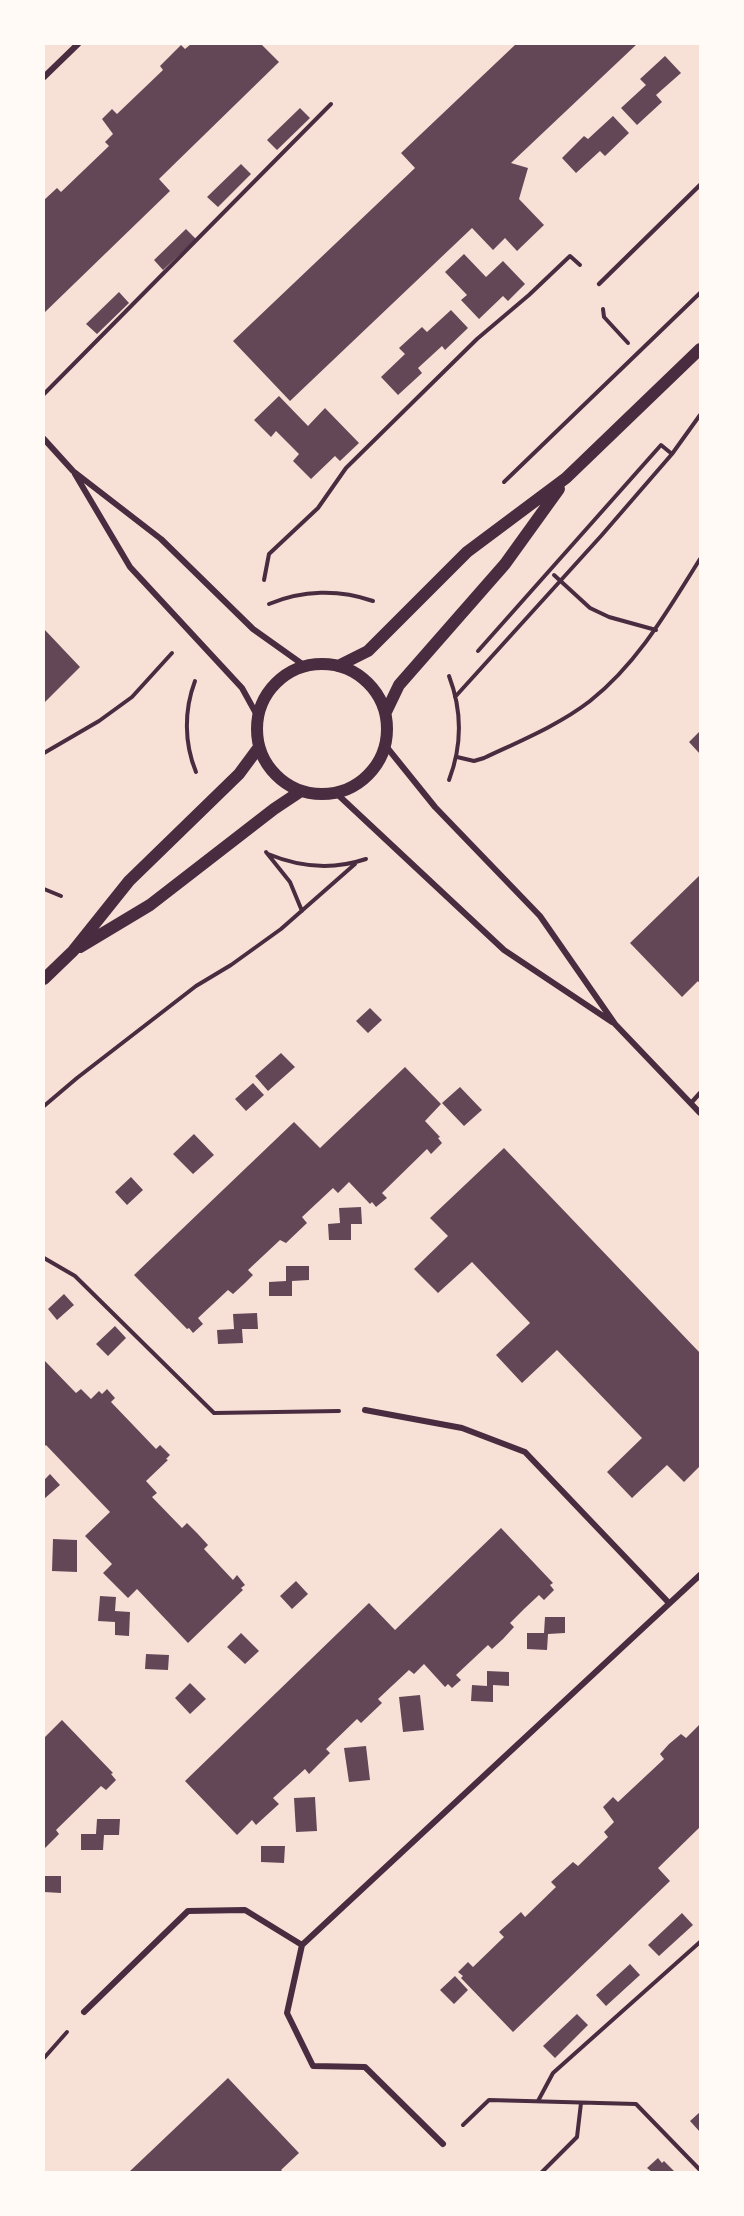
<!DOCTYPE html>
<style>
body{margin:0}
#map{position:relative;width:744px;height:2216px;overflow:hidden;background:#f7e1d7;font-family:"PT Sans",sans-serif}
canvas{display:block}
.frame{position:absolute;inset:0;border:45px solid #fffaf5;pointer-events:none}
</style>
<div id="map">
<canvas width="744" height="2216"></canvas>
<div class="frame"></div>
</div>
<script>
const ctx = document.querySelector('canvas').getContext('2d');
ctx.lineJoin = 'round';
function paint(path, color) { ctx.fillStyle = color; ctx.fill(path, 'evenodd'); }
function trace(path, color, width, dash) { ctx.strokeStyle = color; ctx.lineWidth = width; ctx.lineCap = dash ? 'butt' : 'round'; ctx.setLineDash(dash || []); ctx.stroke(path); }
const building = new Path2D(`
 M191,44H261L279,62L159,179L170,191L44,313V200L57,188L61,192L109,146L105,142L113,134L102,119L112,109L117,114L163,70L160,66L181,45L185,49Z
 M516,44H637L511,163L528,168L519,199L544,225L517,251L505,238L493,250L472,228L290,401L233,341L415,168L401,153Z
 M665,56L681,73L656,95L662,102L637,125L621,108L646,85L640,79Z
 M300,108L310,118L277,150L267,140Z
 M613,116L629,133L605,156L600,151L576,173L562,158L584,136L588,139Z
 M241,164L251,174L218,207L207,197Z
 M186,229L196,239L163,270L154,260Z
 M464,254L486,277L503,261L525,284L508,301L503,296L479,319L461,300L467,295L445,272Z
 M119,292L129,303L97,334L86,324Z
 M451,310L468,328L445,350L442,346L418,368L422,373L398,395L381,377L405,354L399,348L422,327L427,332Z
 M279,396L308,426L325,408L359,443L340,461L335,456L311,479L293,461L299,454L276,431L271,437L254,420Z
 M44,629L80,667L44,703Z
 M700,731V754L689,742Z
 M700,875V984L698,981L682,997L630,943Z
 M370,1008L382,1020L368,1033L356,1021Z
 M281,1053L295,1067L268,1091L255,1076Z
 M405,1067L441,1104L425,1121L440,1137L438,1138L442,1143L431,1154L427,1149L382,1193L387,1198L376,1207L372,1202L370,1204L349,1182L338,1193L333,1188L302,1217L307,1223L286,1243L280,1240L248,1270L253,1275L245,1283L233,1294L228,1290L198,1318L203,1324L193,1333L189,1328L187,1329L134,1275L294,1122L320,1148Z
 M253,1083L264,1095L246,1111L235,1099Z
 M460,1087L482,1110L464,1126L442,1103Z
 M194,1134L214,1155L193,1174L173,1154Z
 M504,1148L700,1353V1466L684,1482L667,1465L632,1498L607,1472L642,1438L557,1350L522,1383L496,1355L530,1323L472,1262L438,1293L414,1269L448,1236L430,1218Z
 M131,1177L143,1190L127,1205L115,1192Z
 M361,1207L362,1224H351V1240H329L328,1224L340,1223L339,1208Z
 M286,1266H309V1280L292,1281V1296H269V1282L286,1281Z
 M64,1294L74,1305L57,1320L48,1309Z
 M257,1313L258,1329H242L243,1343L218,1344L217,1330L234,1329L233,1314Z
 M115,1326L126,1338L108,1356L96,1344Z
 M44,1360L76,1393L81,1389L91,1399L99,1391L102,1394L107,1389L115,1398L111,1402L156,1449L160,1445L170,1455L166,1459L168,1460L146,1481L157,1493L152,1497L182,1528L187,1523L197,1533L208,1545L204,1549L233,1580L237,1575L245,1585L241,1588L243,1590L188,1643L137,1589L128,1598L103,1573L112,1564L85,1536L110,1512L46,1445L44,1447Z
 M50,1474L60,1485L44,1499V1480Z
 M501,1528L553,1583L550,1585L554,1590L544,1600L539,1595L524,1609L510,1623L514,1627L503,1639L492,1649L488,1645L456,1675L461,1680L452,1688L448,1684L445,1687L424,1664L414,1674L409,1670L378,1699L382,1703L361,1723L357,1719L326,1749L330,1753L309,1774L305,1769L273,1798L279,1804L268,1814L256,1825L252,1820L237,1835L185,1781L369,1603L395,1630Z
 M53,1539L77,1540V1572L52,1571Z
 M296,1581L308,1594L292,1609L280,1596Z
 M100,1596L116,1597L115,1611L130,1612L129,1636L115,1635V1622L98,1621Z
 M545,1617H565V1633L548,1634L547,1650L527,1649V1633H544Z
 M241,1633L259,1651L245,1664L227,1647Z
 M146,1654L169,1655L168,1670L145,1669Z
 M487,1671L509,1672V1686L493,1685V1702L471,1701L472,1685L487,1686Z
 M190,1683L206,1699L190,1714L175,1698Z
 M420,1695L424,1730L403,1732L399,1697Z
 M62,1720L113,1773L111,1774L116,1780L106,1790L101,1786L56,1830L59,1834L44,1849V1738Z
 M700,1724V1827L658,1868L670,1881L513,2032L461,1978L463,1976L458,1972L468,1962L473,1967L504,1937L499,1932L509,1923L521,1912L525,1917L556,1887L551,1882L573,1862L578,1866L608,1837L604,1832L614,1822L603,1807L613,1797L618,1802L664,1759L660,1754L669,1744L681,1734L686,1738Z
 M366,1746L370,1780L349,1782L344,1748Z
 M315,1797L317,1831L296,1832L294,1798Z
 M97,1819H120L119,1835H104L103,1850H81V1834H96Z
 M261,1846H285L284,1863L261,1862Z
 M44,1876H61V1893L44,1892Z
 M682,1913L693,1925L659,1956L648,1945Z
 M630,1964L640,1975L606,2006L596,1995Z
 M455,1976L468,1990L454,2004L440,1990Z
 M577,2014L588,2025L555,2058L543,2046Z
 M228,2078L299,2153L281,2170L283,2172H129Z
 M700,2112V2132L690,2121Z
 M658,2158L662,2163L664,2161L675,2172H652L647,2168Z`);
const path = new Path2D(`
 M603,309L604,317L628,343
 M44,394L331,104
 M504,482L700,293
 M554,575L590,608L609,617L656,630
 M264,580L269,554L318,508L346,468L477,339L529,295L570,256L580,265
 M269,604C302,590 339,589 373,601
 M478,651L661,445L672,454
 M449,676C462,710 462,746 449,780
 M195,681C184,710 184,743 196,772
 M455,697L601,536L672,454L700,415
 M44,753L99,721L132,697L172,653
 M457,757L474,761L484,758C520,741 559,725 590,701C638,663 668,610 700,559
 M266,852L290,882L302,911
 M268,854C299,867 333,870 366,859
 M44,889L61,896
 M44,1106L77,1078L196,986L231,965L281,929L355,864
 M44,1258L75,1276L214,1413L339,1411
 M44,2058L67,2032
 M538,2101L553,2073L700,1942
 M463,2125L489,2100L636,2104L700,2170
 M542,2172L577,2137L581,2103`);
const service = new Path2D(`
 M599,284L700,185
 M691,1103L700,1093`);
const minor = new Path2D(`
 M44,77L78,44
 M44,439L73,471L161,539L253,629L305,666
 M75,474L130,567L242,688L258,717
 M385,745L435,807L540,916L615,1024L700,1113
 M336,793L504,950L612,1022
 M365,1410L462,1428L525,1452L669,1603
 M302,1945L287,2013L313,2066L365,2067L443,2144
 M84,2012L188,1911L245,1910L302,1945L700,1575`);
const secondary = new Path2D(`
 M257 729a65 65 0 1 1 130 0a65 65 0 1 1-130 0Z
 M338,666L368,651L467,552L566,478L700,349
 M386,712L399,685L505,564L559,489
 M80,947L150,905L274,809L301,791
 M44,979L73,951L129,881L239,774L259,747`);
paint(building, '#644757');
trace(path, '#4a2c40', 4);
trace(service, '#4a2c40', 4.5);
trace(minor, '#4a2c40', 6);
trace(secondary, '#4a2c40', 12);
</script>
